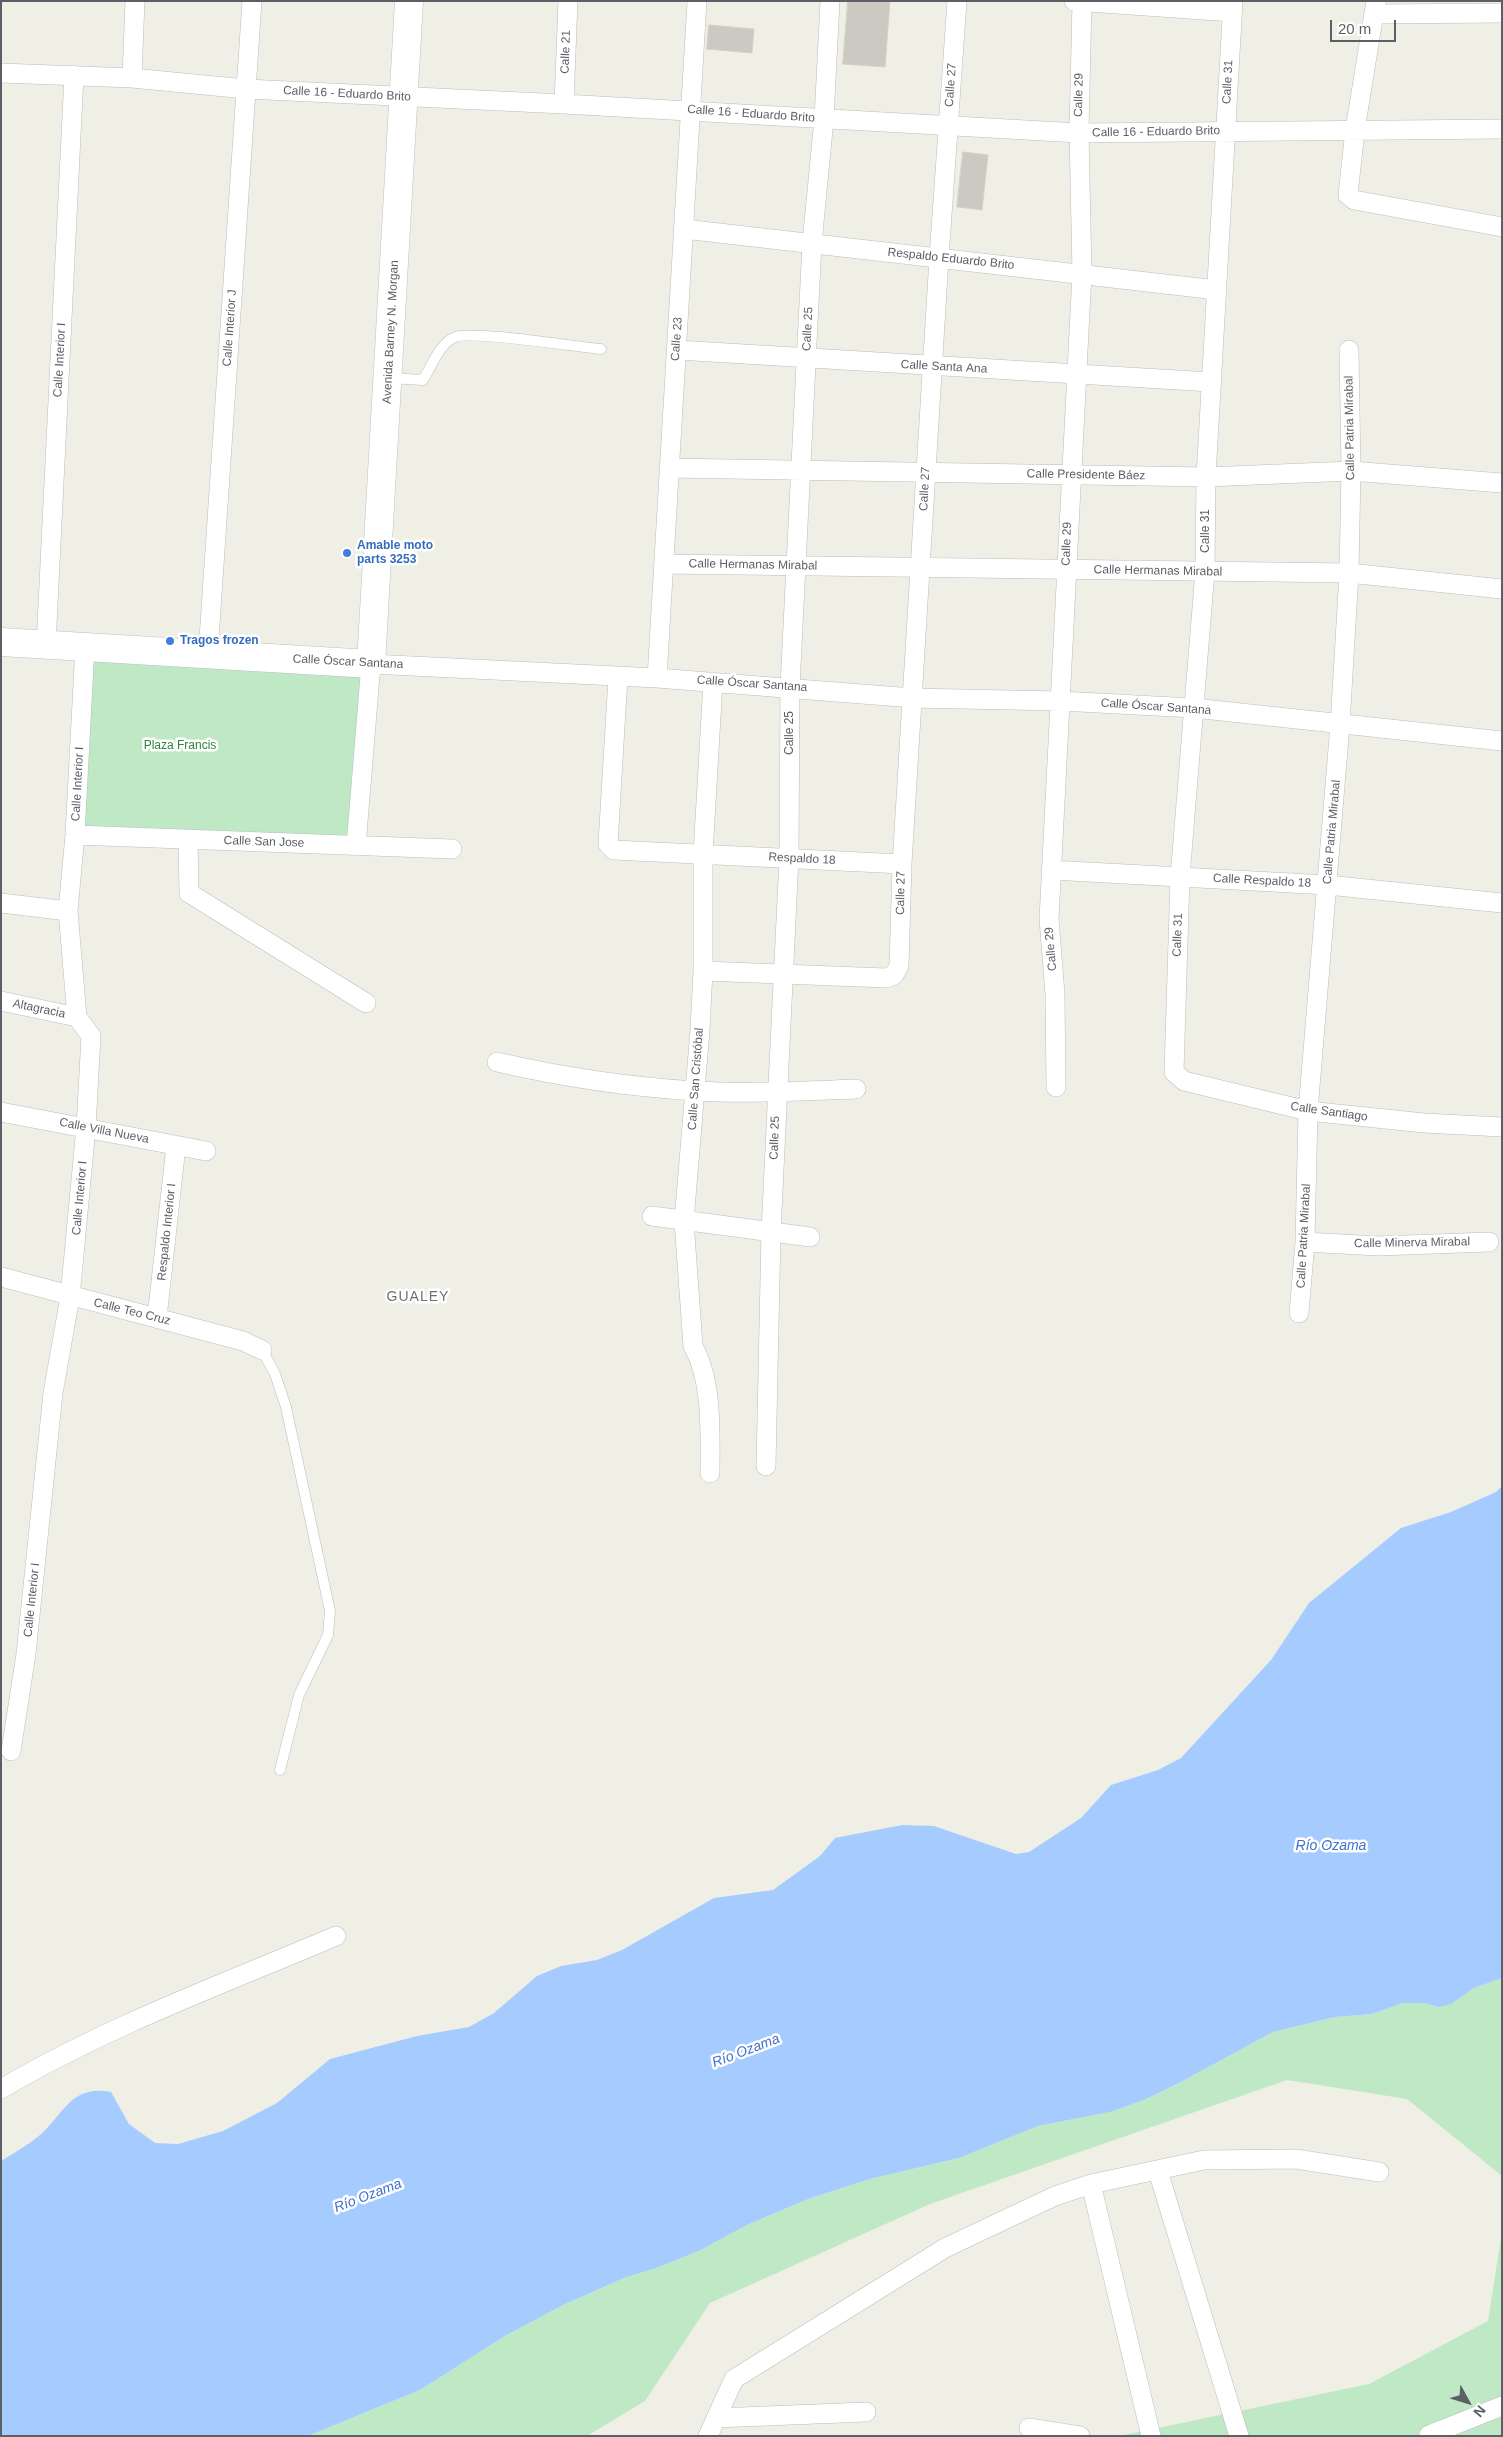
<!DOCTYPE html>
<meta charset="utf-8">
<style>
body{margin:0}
#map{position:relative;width:1503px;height:2437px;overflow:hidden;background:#f0efe5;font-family:Helvetica,sans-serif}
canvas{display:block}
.frame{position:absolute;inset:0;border:2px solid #5c5f66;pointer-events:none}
.north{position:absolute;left:1443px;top:2377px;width:50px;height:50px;-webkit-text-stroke:4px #fff;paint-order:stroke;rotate:129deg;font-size:14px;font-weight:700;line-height:20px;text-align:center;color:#5c5f66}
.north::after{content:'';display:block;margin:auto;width:18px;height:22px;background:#5c5f66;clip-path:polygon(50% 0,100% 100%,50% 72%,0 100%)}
.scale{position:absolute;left:1330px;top:20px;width:66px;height:22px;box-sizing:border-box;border:2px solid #5c5f66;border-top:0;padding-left:6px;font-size:15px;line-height:18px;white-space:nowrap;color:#5c5f66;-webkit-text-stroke:4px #fff;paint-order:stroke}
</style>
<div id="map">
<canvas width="1503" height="2437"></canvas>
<div class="frame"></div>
<div class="north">N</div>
<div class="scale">20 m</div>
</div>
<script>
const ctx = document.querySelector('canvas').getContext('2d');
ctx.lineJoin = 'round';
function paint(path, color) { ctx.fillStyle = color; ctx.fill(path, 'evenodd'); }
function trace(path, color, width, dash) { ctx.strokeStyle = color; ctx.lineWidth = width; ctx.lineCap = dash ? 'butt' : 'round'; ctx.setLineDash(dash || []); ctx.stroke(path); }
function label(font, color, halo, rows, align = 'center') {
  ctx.font = font + ' Helvetica,sans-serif'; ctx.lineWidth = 5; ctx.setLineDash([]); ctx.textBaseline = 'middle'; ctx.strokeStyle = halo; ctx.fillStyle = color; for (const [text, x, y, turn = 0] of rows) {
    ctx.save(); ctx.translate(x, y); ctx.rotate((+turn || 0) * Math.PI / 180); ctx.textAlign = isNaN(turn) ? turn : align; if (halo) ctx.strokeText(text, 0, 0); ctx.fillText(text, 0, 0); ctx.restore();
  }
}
const green = new Path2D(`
 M94,655L363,671L350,838L84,828Z
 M1502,1978V2176L1407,2099L1287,2080L930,2204L710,2303L645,2401L587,2436H308L420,2390L505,2336L563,2305L624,2278L656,2268L699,2251L747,2225L808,2199L870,2179L959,2158L1038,2126L1110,2112L1144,2100L1179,2083L1273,2032L1335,2017L1372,2014L1403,2003H1423L1439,2007L1451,2003L1474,1988Z
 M1502,2231V2436H1119L1369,2384L1488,2321Z`);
const water = new Path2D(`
 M1502,1486V1978L1474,1988L1451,2004L1439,2007L1423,2003H1403L1372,2014L1335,2017L1273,2032L1179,2083L1144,2100L1110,2112L1038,2126L959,2158L870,2179L808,2199L747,2225L699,2251L656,2268L624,2278L563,2305L505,2336L420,2390L308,2436H1V2161C14,2153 28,2145 40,2135C64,2114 71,2084 111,2092L129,2124L155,2143L178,2144L223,2131L277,2103L330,2059L417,2036L469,2027L494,2013L537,1976L561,1966L597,1960L622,1950L714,1898L773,1890L820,1856L835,1838L902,1825L934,1826L1016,1854L1029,1852L1081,1818L1111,1785L1158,1770L1181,1758L1271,1660L1309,1603L1401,1528L1451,1512L1496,1492Z`);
const building = new Path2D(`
 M848,1H890L885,67L843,64Z
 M709,25L754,29L752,53L707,49Z
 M963,152L988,155L982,210L957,207Z`);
const lane = new Path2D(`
 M389,378L423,380C432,366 439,344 455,337C472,330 576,347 601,349
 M262,1350L275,1374L286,1407L330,1611L328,1635L299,1695L280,1770`);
const street = new Path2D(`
 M1074,1L1232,12
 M1233,1L1206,477L1205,571L1180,877L1174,1072L1184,1081L1308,1111L1424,1123L1502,1127
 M1376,1L1355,130L1348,195L1354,200L1502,227
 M1374,14L1502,13
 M1,73L132,78L246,89L564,104L1079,133L1502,129
 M132,78L135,1
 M564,104L568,1
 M684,229L1217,290
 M677,350L1211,382
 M669,468L1206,477L1351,471L1502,483
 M664,564L1349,573L1502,589
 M46,645L74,75
 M208,654L252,1
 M618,677L608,844L614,850L902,864
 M657,678L697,1
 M75,835L452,849
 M188,840L189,893L366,1003
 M356,846L371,664L657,678L913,698L1060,701L1194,708L1502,741
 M1051,870L1328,885L1502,903
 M1,903L68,911
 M703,971L886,978L894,975L899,966L902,864L939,258L957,1
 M1,1001L77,1017
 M497,1062C562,1077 630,1087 696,1091C749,1094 803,1091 856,1089
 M1056,1087L1055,994L1049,919L1082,273L1079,133L1082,1
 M1,1112L206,1151
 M652,1216L810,1237
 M1305,1242L1378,1246L1489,1242
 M1,1277L243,1341L262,1350
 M1299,1313L1305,1242L1308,1111L1340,725L1349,573L1351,471L1349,350
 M157,1318L176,1146
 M766,1466L771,1232L789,858L790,686L812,243L824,119L830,1
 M710,1473C710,1433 713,1382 693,1346L684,1221L700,1030L703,971V854L713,682
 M11,1751L26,1654L53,1393L70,1297L86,1127L91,1036L77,1017L68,911L75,835L85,646
 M1,2089C106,2027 223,1984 336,1936
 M1158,2171L1239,2436
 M1091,2184L1151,2436
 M716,2418L866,2412
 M1029,2428L1080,2436
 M1429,2435L1502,2406
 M708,2436L734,2379L945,2248L1055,2196L1091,2184L1204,2160L1296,2159L1379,2172`);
const secondary = new Path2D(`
 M1,642L371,664L409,1`);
const markers = [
 [347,553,5,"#3f7fe0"],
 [170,641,5,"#3f7fe0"]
];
const streetNames = [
 ["Calle 21",566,52,-88],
 ["Calle 31",1228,82,-87],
 ["Calle 27",951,85,-86],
 ["Calle 16 - Eduardo Brito",347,94,3],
 ["Calle 29",1079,95,-89],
 ["Calle 16 - Eduardo Brito",751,114,4],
 ["Calle 16 - Eduardo Brito",1156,132,-1],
 ["Respaldo Eduardo Brito",951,259,6],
 ["Calle Interior J",230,328,-86],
 ["Calle 25",808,329,-87],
 ["Avenida Barney N. Morgan",391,332,-87],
 ["Calle 23",677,339,-86],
 ["Calle Interior I",60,360,-87],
 ["Calle Santa Ana",944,367,3],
 ["Calle Patria Mirabal",1350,428,-91],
 ["Calle Presidente Báez",1086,475,1],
 ["Calle 27",925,489,-87],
 ["Calle 31",1206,531,-90],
 ["Calle 29",1067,544,-88],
 ["Calle Hermanas Mirabal",753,565,1],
 ["Calle Hermanas Mirabal",1158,571,1],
 ["Calle Óscar Santana",348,662,3],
 ["Calle Óscar Santana",752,684,4],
 ["Calle Óscar Santana",1156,707,4],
 ["Calle 25",790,733,-90],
 ["Calle Interior I",78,784,-87],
 ["Calle Patria Mirabal",1332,832,-85],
 ["Calle San Jose",264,842,2],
 ["Respaldo 18",802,859,3],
 ["Calle Respaldo 18",1262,881,3],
 ["Calle 27",901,893,-89],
 ["Calle 31",1178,935,-88],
 ["Calle 29",1051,949,-95],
 ["Altagracia",39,1009,12],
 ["Calle San Cristóbal",696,1079,-86],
 ["Calle Santiago",1329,1112,8],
 ["Calle Villa Nueva",104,1131,11],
 ["Calle 25",775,1138,-88],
 ["Calle Interior I",80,1198,-85],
 ["Respaldo Interior I",167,1232,-84],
 ["Calle Patria Mirabal",1304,1236,-87],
 ["Calle Minerva Mirabal",1412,1243,-1],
 ["Calle Teo Cruz",132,1312,14],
 ["Calle Interior I",32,1600,-84]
];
const shopNames = [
 ["Amable moto",357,546],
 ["parts 3253",357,560],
 ["Tragos frozen",180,641]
];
const parkNames = [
 ["Plaza Francis",180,746]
];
const neighbourhoodNames = [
 ["GUALEY",418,1297]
];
const waterNames = [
 ["Río Ozama",1331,1846],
 ["Río Ozama",746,2051,-21],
 ["Río Ozama",368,2196,-21]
];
paint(green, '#bfe9c5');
paint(water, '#a6ccff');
paint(building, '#cbc9c2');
trace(building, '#d5d2c2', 1);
trace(lane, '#b9bcc1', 11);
trace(street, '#b9bcc1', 20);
trace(secondary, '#bdbfc7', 29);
trace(lane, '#fff', 10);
trace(street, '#fff', 19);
trace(secondary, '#fff', 28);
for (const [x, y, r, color] of markers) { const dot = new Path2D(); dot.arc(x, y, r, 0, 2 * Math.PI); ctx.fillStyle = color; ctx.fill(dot); trace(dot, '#fff', 2); }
label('12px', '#5c5f66', '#fff', streetNames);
label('bold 12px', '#366cbe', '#fff', shopNames, 'left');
label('12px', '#2e843e', '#fff', parkNames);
ctx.letterSpacing = '1px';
label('14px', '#6d7178', '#fff', neighbourhoodNames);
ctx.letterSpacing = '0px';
label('italic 14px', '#3e70cd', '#fff', waterNames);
</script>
